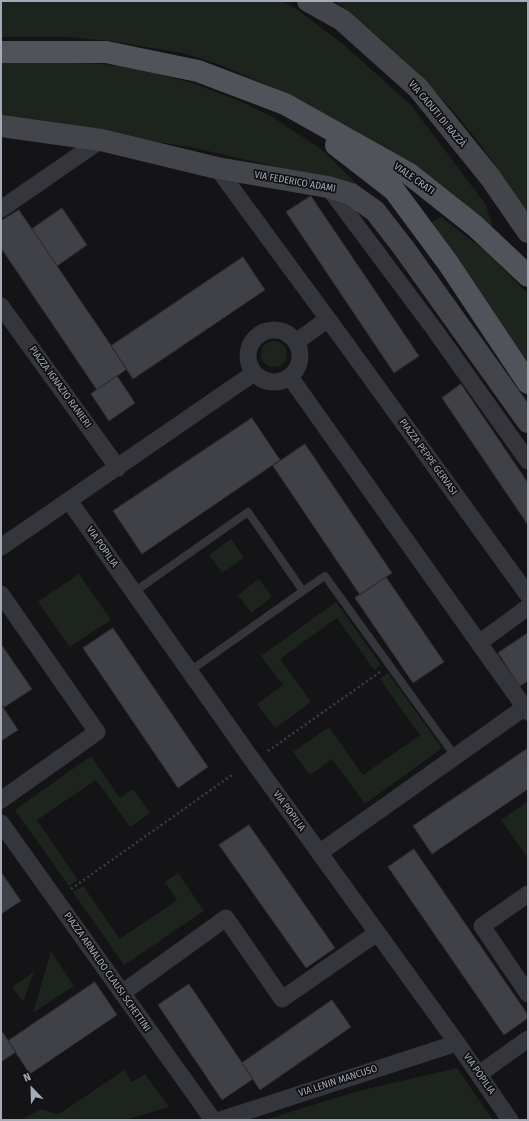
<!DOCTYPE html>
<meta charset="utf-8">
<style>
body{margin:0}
#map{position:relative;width:529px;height:1121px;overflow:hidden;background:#141416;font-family:"Fira Sans Condensed",sans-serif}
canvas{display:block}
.frame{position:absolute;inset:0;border:2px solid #a5abb7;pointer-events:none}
.north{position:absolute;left:12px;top:1069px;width:40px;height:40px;-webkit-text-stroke:3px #0f0f11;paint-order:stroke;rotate:337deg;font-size:11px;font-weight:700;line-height:16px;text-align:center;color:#a5abb7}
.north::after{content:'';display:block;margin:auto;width:14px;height:18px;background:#a5abb7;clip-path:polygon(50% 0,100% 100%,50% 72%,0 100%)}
</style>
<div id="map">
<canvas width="529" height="1121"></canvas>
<div class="frame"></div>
<div class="north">N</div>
</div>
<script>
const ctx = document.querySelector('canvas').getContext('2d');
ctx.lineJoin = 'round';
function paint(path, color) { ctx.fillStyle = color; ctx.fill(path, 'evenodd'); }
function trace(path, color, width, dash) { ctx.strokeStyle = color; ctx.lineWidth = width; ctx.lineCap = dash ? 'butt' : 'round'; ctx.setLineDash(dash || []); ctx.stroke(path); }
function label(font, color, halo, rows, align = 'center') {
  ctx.font = font + ' "Fira Sans Condensed",sans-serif'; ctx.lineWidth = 3.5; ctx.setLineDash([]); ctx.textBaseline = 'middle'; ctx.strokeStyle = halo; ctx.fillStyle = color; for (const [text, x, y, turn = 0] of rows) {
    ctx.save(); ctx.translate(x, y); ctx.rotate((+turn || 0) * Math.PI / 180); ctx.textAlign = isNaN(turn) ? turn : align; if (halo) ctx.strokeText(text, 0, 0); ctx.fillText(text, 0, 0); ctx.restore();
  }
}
const green = new Path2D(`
 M1,1H282L295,8L344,45L411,105L486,205L492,225H486L274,88L218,64L182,53L111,41L68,37H1Z
 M335,1H528V212C502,175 476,135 445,102C412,65 373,32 335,1Z
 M48,62L104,64L140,69L192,83L240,101L271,116L321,149L359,186L195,148L1,116V63Z
 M441,217L485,251L528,294V363L431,227L433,221Z
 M261 354a13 13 0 1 1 26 0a13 13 0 1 1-26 0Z
 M231,539L244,558L222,573L209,555Z
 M79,574L111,620L70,647L38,602Z
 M259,579L272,597L251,613L238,595Z
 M336,602L381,665L374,670L337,618L280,659L311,702L275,728L257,704L283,685L261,656Z
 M388,673L442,748L365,804L332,759L310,775L293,752L329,727L363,775L420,735L380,679Z
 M91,756L120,798L133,789L150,813L130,827L96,780L37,820L78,880L69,886L15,810Z
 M528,801V858L501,820Z
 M178,873L204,911L124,965L73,892L83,886L120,939L177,900L165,882Z
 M51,951L74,986L33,1013Z
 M34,972L23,1002L12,987Z
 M457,1068L493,1120H264L358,1091Z
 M124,1070L132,1082L145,1074L169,1107L125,1120H22L40,1109L59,1114Z`);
const building = new Path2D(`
 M311,196L419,356L394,373L286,212Z
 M62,208L87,245L57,266L32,229Z
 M19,210L127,369L97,390L1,248V221Z
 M243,257L265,290L133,379L111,346Z
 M117,376L135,403L109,421L91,394Z
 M461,384L528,483V525L442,398Z
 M252,418L280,460L142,554L113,511Z
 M305,444L392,573L360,595L273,466Z
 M386,577L444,662L413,683L355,598Z
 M113,628L208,767L178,788L83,648Z
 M528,633V681L520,686L498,653Z
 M1,644L32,689L3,708L1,704Z
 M1,704L18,730L1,741Z
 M527,749L528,789L432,854L413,826Z
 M249,825L335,948L306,968L219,845Z
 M414,849L528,1015V1018L504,1035L388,867Z
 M1,872L21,901L1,914Z
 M95,982L117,1015L30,1074L8,1041Z
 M189,984L253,1079L222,1100L158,1005Z
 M332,1000L351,1027L260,1090L242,1063Z
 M1,1030L16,1052L1,1062Z`);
const path = new Path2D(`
 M268,751L380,672
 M71,889L232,775`);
const lane = new Path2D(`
 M303,591L325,576L455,756
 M134,592L248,512L303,591L190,671`);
const street = new Path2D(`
 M217,168L328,319L296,342
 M328,187L434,329L528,461
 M1,209L101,140
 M1,306L118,468
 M328,319L528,595
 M248 356a26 26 0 1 1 52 0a26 26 0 1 1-52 0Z
 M290,377L528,712
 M70,502L253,761L457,1043L510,1120
 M1,547L254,373
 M1,594L97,732L1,800
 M479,643L528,607
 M1,823L213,1120
 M319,853L528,705
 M528,894L482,926L528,994
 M122,993L226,918L282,999L377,933
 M479,1074L528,1039
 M220,1120L457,1043`);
const secondary = new Path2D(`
 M308,1L342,20L418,88L490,177L528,232
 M1,126L101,140L217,168L328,187L351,194L375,211L403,247L528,422`);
const primary = new Path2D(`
 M1,52H106L198,71L285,104L408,173L475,226L528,276
 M336,145L394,190L448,263L528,383`);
const streetNames = [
 ["VIA CADUTI DI RAZZÀ",437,114,50],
 ["VIALE CRATI",414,179,35],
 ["VIA FEDERICO ADAMI",295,182,10],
 ["PIAZZA IGNAZIO RANIERI",60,387,54],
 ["PIAZZA PEPPE GERVASI",428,457,54],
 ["VIA POPILIA",102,547,55],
 ["VIA POPILIA",289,811,54],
 ["PIAZZA ARNALDO CLAUSI SCHETTINI",107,972,55],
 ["VIA POPILIA",479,1074,55],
 ["VIA LENIN MANCUSO",338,1081,-18]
];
paint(green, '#1c241d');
paint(building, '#404146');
trace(building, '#2e2e32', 1);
trace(path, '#3b3d42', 2.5, [2, 3]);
trace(lane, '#35363b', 8);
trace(street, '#35363b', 17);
trace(secondary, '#43454b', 22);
trace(primary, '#51535a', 22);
label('10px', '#a5abb7', '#0f0f11', streetNames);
</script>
